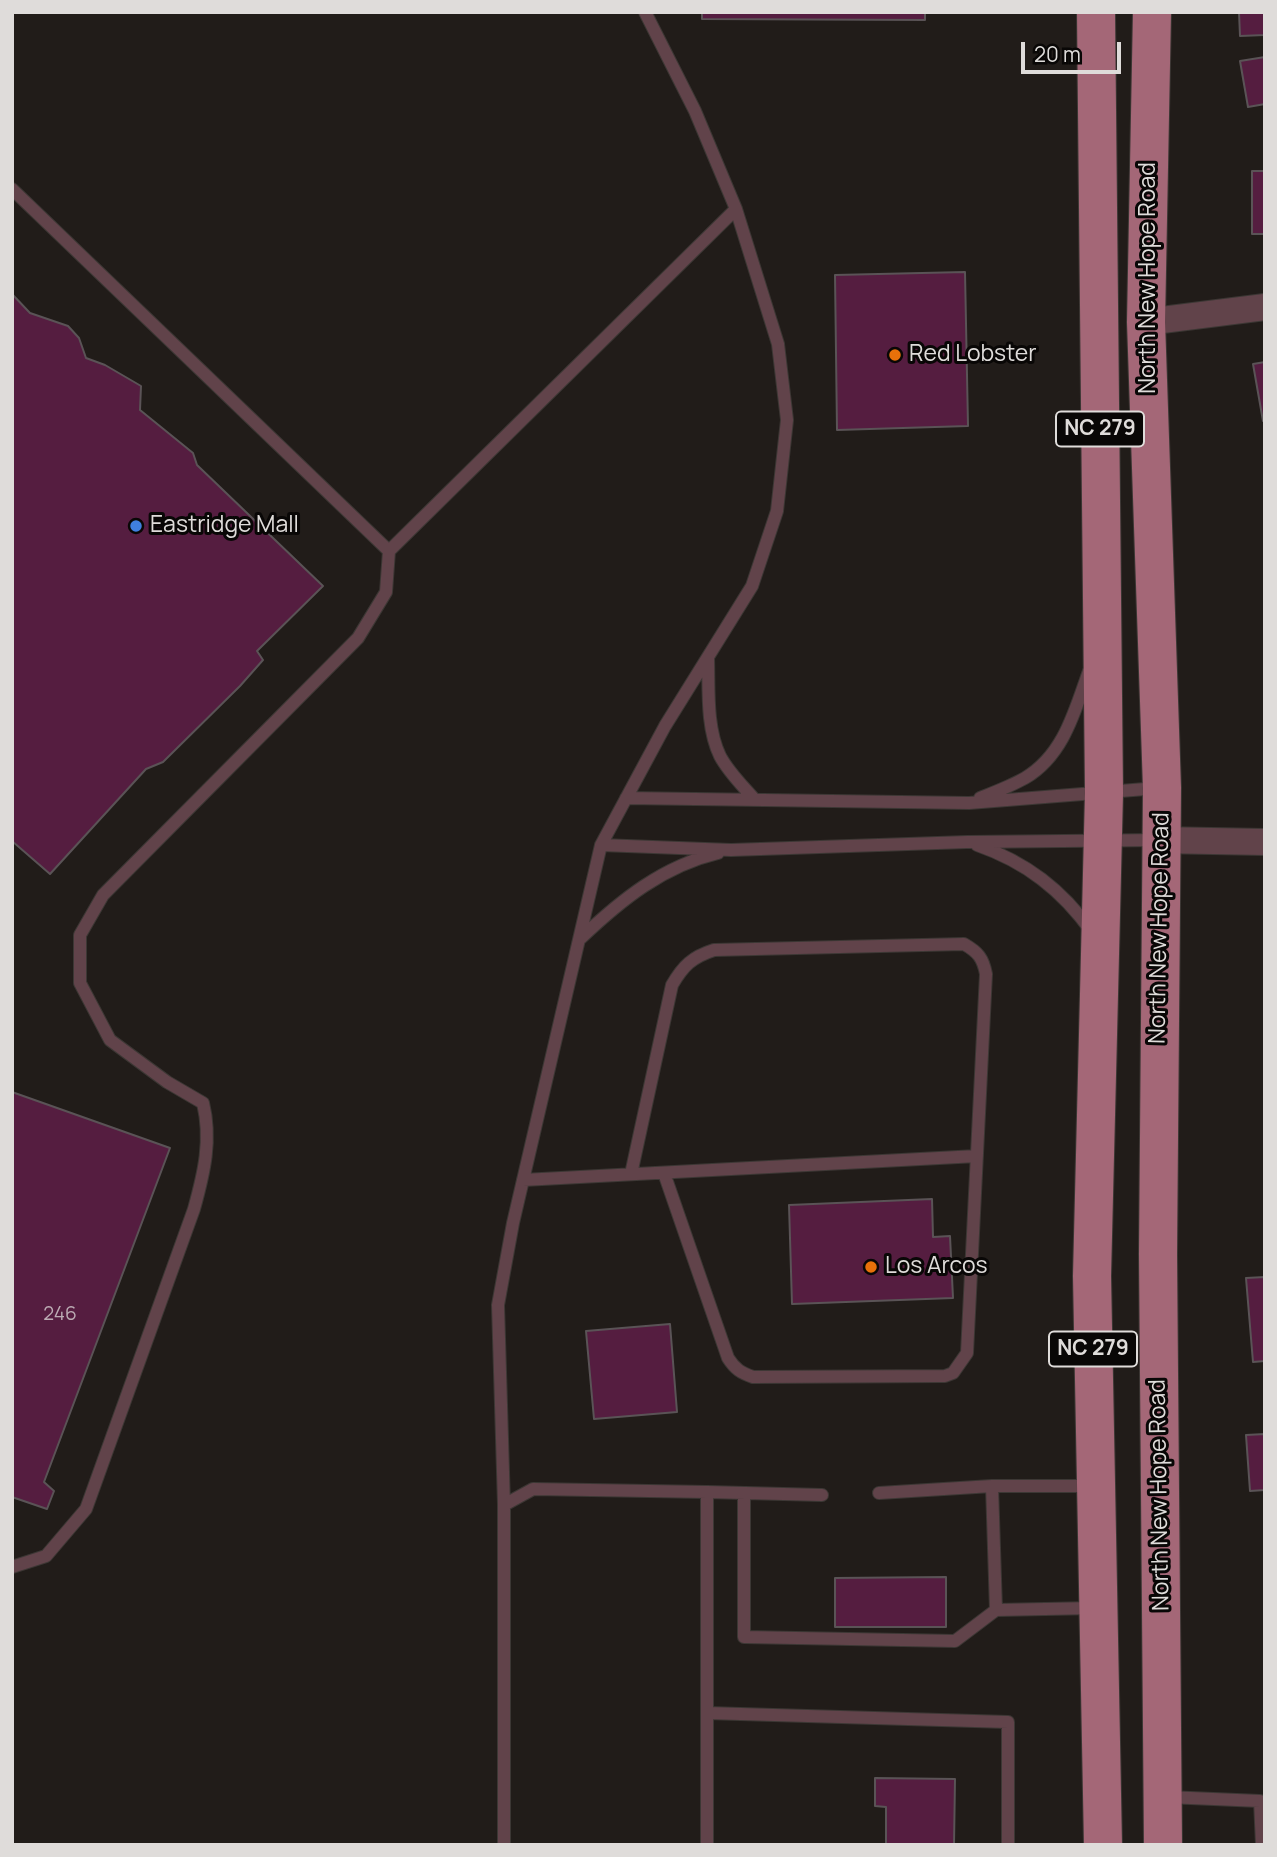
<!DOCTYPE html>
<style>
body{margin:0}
#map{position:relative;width:1277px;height:1857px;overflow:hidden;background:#211c19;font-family:Manrope,sans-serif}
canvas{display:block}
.frame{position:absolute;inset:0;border:14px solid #dfdcda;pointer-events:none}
.scale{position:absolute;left:1021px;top:42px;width:100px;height:32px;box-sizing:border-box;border:4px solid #dfdcda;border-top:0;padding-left:9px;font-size:21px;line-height:24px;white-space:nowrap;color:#dfdcda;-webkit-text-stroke:5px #090706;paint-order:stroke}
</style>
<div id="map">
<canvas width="1277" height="1857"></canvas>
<div class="frame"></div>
<div class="scale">20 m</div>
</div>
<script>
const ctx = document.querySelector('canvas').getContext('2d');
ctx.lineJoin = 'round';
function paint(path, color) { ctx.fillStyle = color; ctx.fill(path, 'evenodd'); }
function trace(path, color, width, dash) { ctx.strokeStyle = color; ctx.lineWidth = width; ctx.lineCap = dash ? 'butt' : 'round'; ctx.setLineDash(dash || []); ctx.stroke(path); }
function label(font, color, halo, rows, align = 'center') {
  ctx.font = font + ' Manrope,sans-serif'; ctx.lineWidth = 6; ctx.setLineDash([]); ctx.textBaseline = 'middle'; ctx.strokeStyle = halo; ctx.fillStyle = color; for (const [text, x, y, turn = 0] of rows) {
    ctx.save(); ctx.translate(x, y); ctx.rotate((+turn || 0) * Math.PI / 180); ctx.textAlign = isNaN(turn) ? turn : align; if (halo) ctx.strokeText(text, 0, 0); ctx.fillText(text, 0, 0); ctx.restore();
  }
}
const building = new Path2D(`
 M702,12H925V20L702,19Z
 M1239,12H1265V35L1240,36Z
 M1265,57V104L1248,107L1240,61Z
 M1252,171H1265V234H1252Z
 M965,272L968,426L837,430L835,275Z
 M12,294L30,313L68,326L79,338L86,358L105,365L141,386L140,410L193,453L197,465L323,586L257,651L263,660L240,686L163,762L146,769L50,874L12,841Z
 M1265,362V421H1263L1253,364Z
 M12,1092L170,1148L44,1482L54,1491L47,1509L12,1497Z
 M932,1199L933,1237L950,1236L953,1298L792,1304L789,1205Z
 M1265,1277V1361L1253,1362L1246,1278Z
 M670,1324L677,1412L594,1419L586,1331Z
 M1265,1434V1490L1250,1491L1246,1435Z
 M946,1577V1627H835V1578Z
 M875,1778L955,1779L954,1845H886V1807L875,1806Z`);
const lane = new Path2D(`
 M12,189L389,551L736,209
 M708,657C709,689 706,727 720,756C729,773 743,786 755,800
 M626,798L969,803L1158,788
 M980,798C995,792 1011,786 1025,778C1064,755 1075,710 1089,671
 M601,845L731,850L967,842L1159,840
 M977,845C1026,862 1062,890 1092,932
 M581,938C621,900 663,866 718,853
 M631,1174L672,985C683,966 692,957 714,950L964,944C978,952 983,958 986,974L967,1353L953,1373L945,1376L753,1377C741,1373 735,1369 728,1358L664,1173
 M523,1180L977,1156
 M1091,1486H992L996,1610L1094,1608
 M707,1492L822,1495
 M744,1493V1637L955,1641L996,1610
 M879,1493L992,1486
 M504,1505L533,1489L707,1492V1845
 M12,1567L46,1556L86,1509L194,1209C204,1173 212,1140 203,1103L167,1082L110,1040L80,983V935L103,895L358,638L386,592L389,551
 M707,1713L1008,1722V1845
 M1167,1797L1260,1801L1262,1845
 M504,1845V1505L498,1305L513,1223L601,845L665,726L752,586L777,511L787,420L778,344L736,209L695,111L645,12`);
const street = new Path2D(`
 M1146,322L1265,307
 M1159,840L1265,842`);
const primary = new Path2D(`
 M1096,12L1104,793L1092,1276L1103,1845
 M1152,12L1146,322L1162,788L1158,1254L1163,1845`);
const markers = [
 [895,355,7,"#e8710a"],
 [136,526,7,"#3f7fe0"],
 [871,1267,7,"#e8710a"]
];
const numberNames = [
 ["246",60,1315]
];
const shields = [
 [1100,429,88],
 [1093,1349,88]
];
const shieldNames = [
 ["NC 279",1100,429],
 ["NC 279",1093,1349]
];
const streetNames = [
 ["North New Hope Road",1149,278,-90],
 ["North New Hope Road",1160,928,-89],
 ["North New Hope Road",1160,1495,-91]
];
const poiNames = [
 ["Red Lobster",909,355],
 ["Eastridge Mall",150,526],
 ["Los Arcos",885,1267]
];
paint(building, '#551d40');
trace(building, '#5a5356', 2);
trace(lane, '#3c3734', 14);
trace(street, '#3c3734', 28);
trace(primary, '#3c3734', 40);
trace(lane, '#61434a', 12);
trace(street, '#61434a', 26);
trace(primary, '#a46777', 38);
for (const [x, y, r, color] of markers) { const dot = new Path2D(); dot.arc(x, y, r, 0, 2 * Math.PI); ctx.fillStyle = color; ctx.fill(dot); trace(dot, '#090706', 2.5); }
label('19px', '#bcacb4', null, numberNames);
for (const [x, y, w] of shields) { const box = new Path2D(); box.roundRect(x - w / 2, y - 17.5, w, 35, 5); ctx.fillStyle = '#090706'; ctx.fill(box); trace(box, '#dfdcda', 2); }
label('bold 21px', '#dfdcda', null, shieldNames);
label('23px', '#dfdcda', '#090706', streetNames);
label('23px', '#dfdcda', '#090706', poiNames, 'left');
</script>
